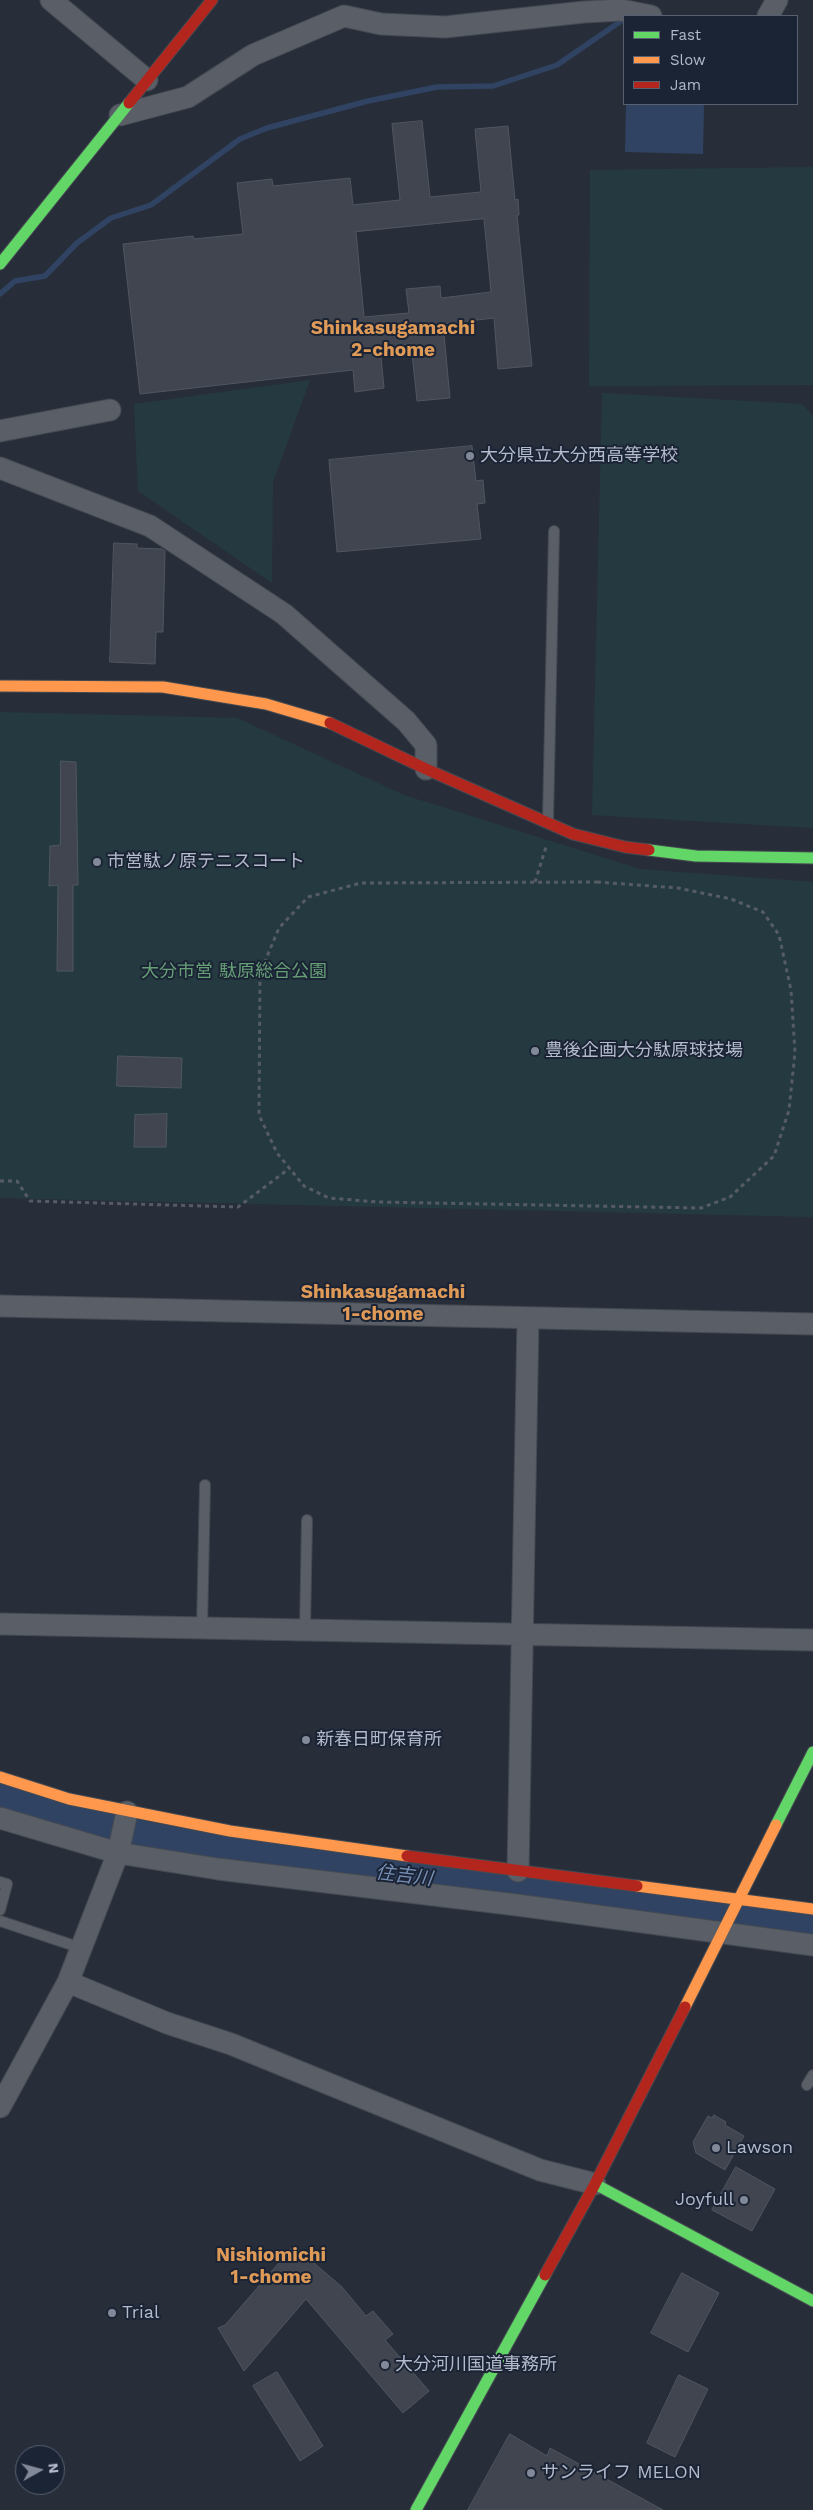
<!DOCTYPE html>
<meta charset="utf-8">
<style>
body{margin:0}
#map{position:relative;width:813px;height:2510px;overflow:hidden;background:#282e39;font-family:"Work Sans",sans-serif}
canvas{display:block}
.legend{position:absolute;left:623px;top:15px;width:175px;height:90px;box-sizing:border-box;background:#1b2435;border:1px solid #576071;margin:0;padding:6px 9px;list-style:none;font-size:15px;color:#b2bacb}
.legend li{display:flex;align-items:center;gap:10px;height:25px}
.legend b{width:25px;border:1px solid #576071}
.north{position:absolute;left:15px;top:2445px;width:50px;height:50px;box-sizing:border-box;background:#1b2435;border:1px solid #576071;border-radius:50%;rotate:83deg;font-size:14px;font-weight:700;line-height:20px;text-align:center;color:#b2bacb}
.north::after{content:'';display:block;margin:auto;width:18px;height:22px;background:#828998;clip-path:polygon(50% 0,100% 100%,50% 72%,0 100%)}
</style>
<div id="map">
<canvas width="813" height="2510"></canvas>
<ul class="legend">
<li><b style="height:6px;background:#63d668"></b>Fast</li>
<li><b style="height:6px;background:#ff974d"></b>Slow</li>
<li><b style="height:6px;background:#b3261e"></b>Jam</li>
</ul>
<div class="north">N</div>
</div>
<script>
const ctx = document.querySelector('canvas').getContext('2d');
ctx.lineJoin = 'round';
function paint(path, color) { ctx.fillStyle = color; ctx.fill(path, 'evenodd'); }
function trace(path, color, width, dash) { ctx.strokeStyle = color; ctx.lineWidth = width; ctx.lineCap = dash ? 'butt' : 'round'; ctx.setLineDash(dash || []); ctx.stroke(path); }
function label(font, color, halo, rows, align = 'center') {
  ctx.font = font + ' "Work Sans","Noto Sans JP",sans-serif'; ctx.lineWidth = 4; ctx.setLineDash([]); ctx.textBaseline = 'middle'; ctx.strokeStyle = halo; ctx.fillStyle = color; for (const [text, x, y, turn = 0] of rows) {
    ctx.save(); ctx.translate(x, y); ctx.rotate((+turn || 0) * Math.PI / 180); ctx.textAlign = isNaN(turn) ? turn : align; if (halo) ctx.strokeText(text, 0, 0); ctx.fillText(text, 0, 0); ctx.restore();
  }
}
const green = new Path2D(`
 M813,167V385L589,386L590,170Z
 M310,380L273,482L272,583L138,491L134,404Z
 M602,393L802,404L813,416V828L592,815Z
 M0,712L237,718L404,795L640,869L813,882V1217L0,1198Z`);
const water = new Path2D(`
 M626,104H704L703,154L625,152Z`);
const stream = new Path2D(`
 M0,294L15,281L45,276L77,243L111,218L151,205L240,139L267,128L368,101L437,87L493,86L557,65L624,19`);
const river = new Path2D(`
 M0,1799C125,1843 259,1858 390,1874C531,1892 672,1910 813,1928`);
const building = new Path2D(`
 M422,121L430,197L481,192L475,129L508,126L515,200L518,199L519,215H517L532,366L498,369L494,318L443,324L450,398L417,401L411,344L380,347L384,388L355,392L353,370L140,394L123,244L193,236L194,239L243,234L237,183L272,179L273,186L350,178L353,205L400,200L392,124ZM484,219L491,292L441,298L440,286L406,289L409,313L364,317L356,232Z
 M472,446L476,481L483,480L485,503L477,504L481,539L337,552L329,460Z
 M114,543L137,544V548L162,549L165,551L163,632H156L155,664L110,662Z
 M61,761L76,762L78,885H73V971H57L58,885L49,886L50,846L60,845Z
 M118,1056L182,1058L181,1088L117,1086Z
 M167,1114L166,1147H134L135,1115Z
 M714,2115L726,2122L725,2125L744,2136L725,2170L696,2153L693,2142L708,2116L712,2118Z
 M736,2167L775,2189L752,2231L712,2210Z
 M294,2246L342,2287L366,2316L373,2311L393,2334L385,2340L429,2391L403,2413L306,2299L244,2371L218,2328L225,2325Z
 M682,2273L719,2293L688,2352L651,2333Z
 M277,2372L323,2446L300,2461L253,2386Z
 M679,2375L708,2389L675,2457L647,2443Z
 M510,2434L547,2456L550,2448L663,2510H468Z`);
const path = new Path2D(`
 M535,882L546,847
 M597,882L678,888L731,899L763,912L779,935L791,990L795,1052L789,1110L774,1156L730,1197L701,1208L377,1202L329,1198L304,1186L277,1153L259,1115L260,973L279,928L308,897L361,883Z
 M0,1181H17L30,1201L238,1207L290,1168`);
const lane = new Path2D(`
 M548,820L554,531
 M202,1628L205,1485
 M305,1630L307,1520
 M0,1882L7,1884L0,1910
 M0,1921L81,1948
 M807,2085L813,2075`);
const street = new Path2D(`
 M51,0L147,80
 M768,16L777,0
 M120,115L188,97L253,55L344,16L381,24L445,27L584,12L621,10L651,16
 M0,431L110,410
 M0,468L150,526L284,614L406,721L426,745V769
 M0,1306L813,1324
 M0,1624L813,1640
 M0,1818L118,1853L218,1869L517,1905L813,1945
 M518,1871L528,1318
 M68,1982L167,2023L231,2044L540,2170L595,2184
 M0,2107L68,1982L118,1853L127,1812`);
const fast = new Path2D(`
 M0,264L129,103
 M649,850L696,856L813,858
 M776,1825L813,1752
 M595,2184L813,2301
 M416,2510L545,2275`);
const slow = new Path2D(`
 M0,686L163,687L266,704L330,723
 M0,1777L69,1799L230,1831L407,1856
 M637,1886L813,1909
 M685,2007L776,1825`);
const jam = new Path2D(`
 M129,103L212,0
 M330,723L426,769L573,834L625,847L649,850
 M407,1856L637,1886
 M545,2275L595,2184L685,2007`);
const markers = [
 [470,456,5,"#828998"],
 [97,862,5,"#828998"],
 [535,1051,5,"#828998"],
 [306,1740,5,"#828998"],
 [716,2148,5,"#828998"],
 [744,2200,5,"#828998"],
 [112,2313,5,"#828998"],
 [385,2365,5,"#828998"],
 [531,2473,5,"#828998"]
];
const poiNames = [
 ["大分県立大分西高等学校",480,456],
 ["市営駄ノ原テニスコート",107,862],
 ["豊後企画大分駄原球技場",545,1051],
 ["新春日町保育所",316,1740],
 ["Lawson",726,2148],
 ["Joyfull",734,2200,"right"],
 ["Trial",122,2313],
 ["大分河川国道事務所",395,2365],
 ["サンライフ MELON",541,2473]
];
const parkNames = [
 ["大分市営 駄原総合公園",234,972]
];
const neighbourhoodNames = [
 ["Shinkasugamachi",393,328],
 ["2-chome",393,350],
 ["Shinkasugamachi",383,1292],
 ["1-chome",383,1314],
 ["Nishiomichi",271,2255],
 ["1-chome",271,2277]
];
const waterNames = [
 ["住吉川",404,1876,7]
];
paint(green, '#243a40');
paint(water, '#304363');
trace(stream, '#304363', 5.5);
trace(river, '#304363', 34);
paint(building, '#40454f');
trace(building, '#505661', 1);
trace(lane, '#454a52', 12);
trace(street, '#454a52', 23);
trace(fast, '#454a52', 13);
trace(slow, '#454a52', 13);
trace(jam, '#454a52', 13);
trace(path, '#575c64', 3, [4, 4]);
trace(lane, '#595e67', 10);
trace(street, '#595e67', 21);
trace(fast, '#63d668', 11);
trace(slow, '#ff974d', 11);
trace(jam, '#b3261e', 11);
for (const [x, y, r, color] of markers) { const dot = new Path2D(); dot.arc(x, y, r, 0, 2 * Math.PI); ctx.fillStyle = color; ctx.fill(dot); trace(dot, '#1b2435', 2); }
label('18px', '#b2bacb', '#1b2435', poiNames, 'left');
label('18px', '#669e76', '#1b2435', parkNames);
label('bold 19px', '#e09a58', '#1b2435', neighbourhoodNames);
label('italic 19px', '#768eb6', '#1b2435', waterNames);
</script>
